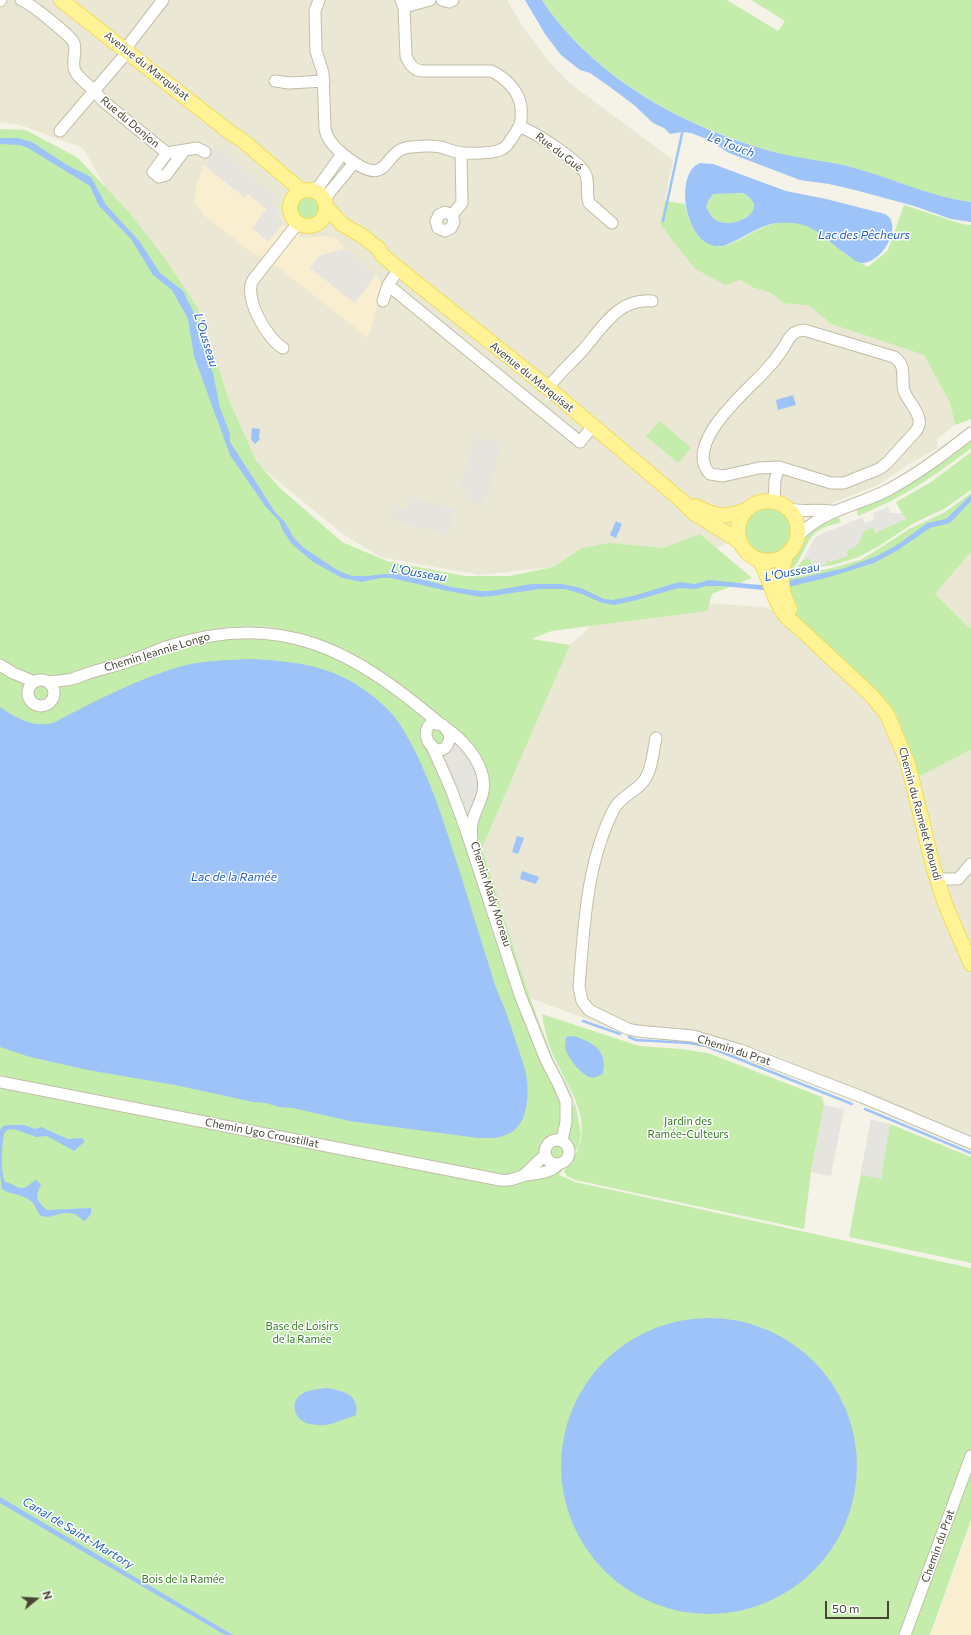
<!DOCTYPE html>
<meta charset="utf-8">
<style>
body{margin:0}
#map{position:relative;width:971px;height:1635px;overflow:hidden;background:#f5f3e7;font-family:Commissioner,sans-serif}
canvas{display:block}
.north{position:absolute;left:16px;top:1579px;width:40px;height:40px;-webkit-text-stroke:3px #fff;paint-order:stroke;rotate:72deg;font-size:11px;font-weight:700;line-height:16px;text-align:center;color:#494535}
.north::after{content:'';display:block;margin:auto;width:14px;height:18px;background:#494535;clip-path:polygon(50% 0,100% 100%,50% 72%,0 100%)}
.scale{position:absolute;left:825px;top:1601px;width:64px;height:18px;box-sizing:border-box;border:2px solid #494535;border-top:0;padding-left:5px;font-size:12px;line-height:14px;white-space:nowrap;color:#494535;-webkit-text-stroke:3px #fff;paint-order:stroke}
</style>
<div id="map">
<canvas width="971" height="1635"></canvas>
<div class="north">N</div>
<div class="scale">50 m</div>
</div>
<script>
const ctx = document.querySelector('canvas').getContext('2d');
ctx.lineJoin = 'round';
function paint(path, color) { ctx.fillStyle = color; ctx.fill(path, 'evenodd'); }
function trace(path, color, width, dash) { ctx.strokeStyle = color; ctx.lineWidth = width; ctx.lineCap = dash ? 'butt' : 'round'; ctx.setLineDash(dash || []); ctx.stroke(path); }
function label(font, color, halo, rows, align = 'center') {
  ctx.font = font + ' Commissioner,sans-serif'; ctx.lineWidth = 3; ctx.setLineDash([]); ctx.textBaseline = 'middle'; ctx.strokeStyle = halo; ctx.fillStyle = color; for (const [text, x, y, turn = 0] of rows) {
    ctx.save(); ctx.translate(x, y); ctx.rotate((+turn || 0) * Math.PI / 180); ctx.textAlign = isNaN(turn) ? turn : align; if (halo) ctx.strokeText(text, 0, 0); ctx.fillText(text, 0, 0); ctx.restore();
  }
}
const residential = new Path2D(`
 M0,0H507L523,27L549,62L572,85L673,160L660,224L740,280L752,287L771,293L783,303L810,306L831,324L924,355L950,403L955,425L937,439V449L909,464L876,486L672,565L553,567L480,575L380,557L340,532L259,465L220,381L140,249L83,148L20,125L0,122Z
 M971,552V629L935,594Z
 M704,603L764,607L778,613L784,603L896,714L920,775L971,750V1136L755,1048L634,1037L530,998L482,848L570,645L592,625Z`);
const commercial = new Path2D(`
 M214,146L276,196L272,201L279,210L278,220L283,224L303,238L323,236L336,238L345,249L376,275L383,286L368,338L283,271L261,256L252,253L205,216L194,203L197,183L204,165L208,160L210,150Z
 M971,1523V1635H931Z`);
const green = new Path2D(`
 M542,0H727L778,31L785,21L751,0H971V202C947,198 923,192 901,184C887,179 873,173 858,169C836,162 812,162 790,156C709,136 630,99 572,38C561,26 551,14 542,0Z
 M0,129L26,130L78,158L127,210L164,257L197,307L219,369L228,398L257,462L281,489L342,542L387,561L465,576H509L553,567L582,548L610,543L663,548L700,534L752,578L712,594L707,611L552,631L531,639L570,645L482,848L530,998L554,1061L568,1086L576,1107L581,1133L579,1146L559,1175L575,1182L971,1268V1520L930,1635H0Z
 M743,193C775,211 728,233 713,218C710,215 708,210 706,207L709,200L713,194Z
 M296 209a13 13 0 1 1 26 0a13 13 0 1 1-26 0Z
 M665,201L685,204L689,220L697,234L719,247C738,244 753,230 770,225C786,220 807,223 821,233C830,240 837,248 847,255C854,260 861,262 868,267L888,250L904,205L962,224L971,225V419L955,425L950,403L924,355L831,324L810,306L783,303L771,293L752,287L740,280L725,285L694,268L660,224Z
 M660,421L691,448L678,463L646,436Z
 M971,439V448C936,476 900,499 858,516L857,511L859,508C899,490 938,470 971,439Z
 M971,452V490L944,509L914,523L879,546L859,557L833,565L795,570L803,560L810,558L812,566L828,557L829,562L847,556L846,551C859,545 857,542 864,531L873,527L875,533L905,519L896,502L931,482Z
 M971,493V552L935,594L971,629V750L920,776L896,714L784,603L788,578L791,574L828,569L860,560L869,555L909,529L945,512Z
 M743 531a25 25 0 1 1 50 0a25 25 0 1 1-50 0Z
 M839,517L841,522C832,525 822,527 815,533C804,543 802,562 789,572L791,561L799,552L808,533L815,527Z
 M542,1014L639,1046L681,1049L708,1053L822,1097L824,1105L811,1172L804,1229L575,1180L567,1176L564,1171C602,1129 571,1094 552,1053C547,1040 544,1027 542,1014Z
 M871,1120L890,1124L971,1157V1263L849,1237Z`);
const parking = new Path2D(`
 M214,146L276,196L272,201L279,210L278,220L283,224L268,242L252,228L267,209L248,194L245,198L204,165L208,160L210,150Z
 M345,249L376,275L355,303L310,268L320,255Z
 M475,436L502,444L484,505L465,500L467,490L460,488Z
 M410,497L455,509L447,535L392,520L396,507L406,510Z
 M888,507L890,513H902L906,519L875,533L873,527L864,531L859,543L855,547L846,551L848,556L829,562L827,557V564L812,566L810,558L803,560L814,539L819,535L863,517L865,523L875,519L873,513Z
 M245,626L271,627L283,630L332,644L366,661L413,694L411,696L386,677L270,630L148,651L147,648L195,633L220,628Z
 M456,740L470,759L478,775L479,793L472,810L467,815L461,809L439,756L453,746Z
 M536,1016L552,1060L568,1087L575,1106L571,1109L533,1017Z
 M824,1105L844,1109L831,1176L811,1172Z
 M871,1120L890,1124L881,1179L861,1175Z`);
const water = new Path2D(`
 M525,0H542C551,14 561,26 572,38C627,96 702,133 778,153C805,160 832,161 858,169C896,180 932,197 971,202V222L951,219L914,206L855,190L829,184L800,180L729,153L707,139L691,133L682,132L670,134L664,128L653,123L634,105L610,87L590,73L580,70L561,55L545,34Z
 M0,138H18L32,142L67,165L91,177L106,205L140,242L160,273L183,291L195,315L199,339L213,373L220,408L230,434V442L275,512L284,521L294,538L304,548L337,570L352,576H367L385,574H403L451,587L479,591H491L531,584H562L581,588L604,599L612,600L633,596L679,582L695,584L709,580L760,585L787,581L845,568L877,556L900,543L927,523L946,519L971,495V501L950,523L930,528L898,550L874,563L826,578L788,587L763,590L722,586H707L695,589L678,588L637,600L614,605L602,603L582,594L565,589H540L492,596L480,597L443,590L391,578H380L362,582L342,578L313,562L292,544L283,531L279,521L265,506L230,455L194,356L188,319L172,290L153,275L131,239L99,206L90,186L28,148L20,145L0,144Z
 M700,163L713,164L786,191L826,199L885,214C904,224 883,263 862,263C857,263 853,259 849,256C823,239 815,220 779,223C759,224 742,240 723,246C686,252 672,174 700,163ZM743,193C775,211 728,233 713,218C710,215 708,210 706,207L709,200L713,194Z
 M793,395L796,405L778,410L776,400Z
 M252,428L260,429L259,437L260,439L255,444L251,439Z
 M616,521L622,524L616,538L610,535Z
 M253,659C289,661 329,665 360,687C375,697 391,710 401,726C427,768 442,816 457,863C470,905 483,946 496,988C505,1008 512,1029 519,1051C522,1060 526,1070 527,1080C529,1099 527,1126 508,1134C498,1139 488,1138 478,1138L349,1121L293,1108L279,1107L266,1103L253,1102L175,1085L88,1070L30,1057L0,1047V707C15,718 35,728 53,723C95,701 137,679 182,666C205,660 230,660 253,659Z
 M517,836L524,838L518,854L512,852Z
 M522,871L539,877L536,884L520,879Z
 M574,1036C593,1043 608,1050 603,1073C599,1076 594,1079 589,1077C579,1072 567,1057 565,1047C565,1044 566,1040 566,1037Z
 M9,1125H24L35,1129L41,1127L68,1139L82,1138L85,1141L74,1151L47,1136L36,1137L14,1129L7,1130L4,1134C2,1148 0,1169 5,1182C12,1183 20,1191 26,1187C30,1185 32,1181 37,1180L41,1185C34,1196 37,1202 47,1210L91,1208V1214L85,1221C79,1218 76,1213 68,1213C58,1212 51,1219 41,1216C37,1212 36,1206 32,1202C22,1193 10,1195 2,1189L0,1175V1130L3,1126Z
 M561 1466a148 148 0 1 1 296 0a148 148 0 1 1-296 0Z
 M328,1388C340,1391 352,1392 356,1404C357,1409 357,1412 355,1416C344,1418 335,1424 325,1425C320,1426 314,1424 310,1424C297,1422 289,1406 299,1396C307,1389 319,1389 328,1388Z
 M0,1497L233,1635H225L0,1503Z`);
const stream = new Path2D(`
 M663,221L683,129
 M583,1021L620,1034
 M629,1037L636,1040L689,1043L706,1046L852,1104
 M865,1109L971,1153`);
const minor = new Path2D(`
 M21,0C29,2 71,36 74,43C77,53 71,62 75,71C79,79 88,84 94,91L124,56L129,44L163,0
 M319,0L315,11L316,51L323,73L325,129C327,140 335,148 344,155C393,194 380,148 412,147C421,146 431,145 440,147C446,148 451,151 457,152C467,154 494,154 502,149C507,147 509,142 512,138C521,125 522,122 521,107C519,91 506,78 491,71H422C413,70 409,64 406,56L404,7L401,0
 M442,0L449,2L453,0
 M0,1L1,0
 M404,7L430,0
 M275,81L289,83L324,81
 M520,127C535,132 580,161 586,175C589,183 586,194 589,203L612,223
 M60,131L94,91L103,101L167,153L197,148L205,152
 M167,153L153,172L159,177L166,175L184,151
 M313,191L320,185L342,154
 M325,201L329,193L354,163
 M452,215L454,222L451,228L445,231L438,228L436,221L439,215L445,212L452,215L462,203L461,153
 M388,285L580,442L593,426
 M383,301L388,285L399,269
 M804,330L894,357C907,365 901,378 904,391C908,401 917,409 919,419C920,424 919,427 916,431L887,463L879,469L844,483H831L779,467L759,468L723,476L710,474C682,444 747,391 765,371C772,364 779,355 784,347C787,342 789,337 793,334C796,331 800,331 804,330Z
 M283,348C267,339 243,297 253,280L298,223
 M548,388C558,374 571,363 583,350C602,328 618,298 652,301
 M774,501L775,480L779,467
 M789,509C803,512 818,509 832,511
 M798,536C824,509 857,506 888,490C918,474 944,454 971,433
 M0,665L13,673L35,682
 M28 693a13 13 0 1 1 26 0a13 13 0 1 1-26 0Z
 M48,682C55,681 64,681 72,679C79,677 85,674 92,672C105,668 119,665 132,660C145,656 157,650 169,646C283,610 354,651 439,723
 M433,723L443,725L449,733C451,741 446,753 436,749C425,744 422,727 433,723Z
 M446,728C466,742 490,769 482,796C477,810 469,822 472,838
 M656,738C653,752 652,771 643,782C635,792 620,797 614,809C586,863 584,928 579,987L582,1001L589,1010L628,1029L637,1031L693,1036L740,1050L862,1097L971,1143
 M432,746L451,789L465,827L520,995L546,1060L558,1083L566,1101V1122L562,1140
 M937,879H958L971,864
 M0,1082L500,1180C509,1181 514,1179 522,1176C537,1172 545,1176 559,1164
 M545 1152a12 12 0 1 1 24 0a12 12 0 1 1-24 0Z
 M523,1176L545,1155
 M905,1635L971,1456`);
const major = new Path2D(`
 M61,0L232,134L242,140L302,191
 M290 208a18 18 0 1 1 36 0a18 18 0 1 1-36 0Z
 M326,207L343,225L361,235L378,248L382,255L399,269L548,388L681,500L694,513L731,536L741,543
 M738 531a30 30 0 1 1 60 0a30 30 0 1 1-60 0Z
 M695,506C716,516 723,519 746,510
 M787,554C779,574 780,590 790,609
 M759,560C774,583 772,609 797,626L871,695L887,714L908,764L933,866L945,904L971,964`);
const streetNames = [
 ["Avenue du Marquisat",147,66,38],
 ["Rue du Donjon",130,122,40],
 ["Rue du Gué",559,152,38],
 ["Avenue du Marquisat",532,377,39],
 ["Chemin Jeannie Longo",157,652,-17],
 ["Chemin du Ramelet Moundi",920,814,75],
 ["Chemin Mady Moreau",491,894,72],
 ["Chemin du Prat",734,1050,18],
 ["Chemin Ugo Croustillat",262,1133,11],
 ["Chemin du Prat",938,1546,-70]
];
const parkNames = [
 ["Jardin des",688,1121],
 ["Ramée-Culteurs",688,1134],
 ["Base de Loisirs",302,1326],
 ["de la Ramée",302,1339],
 ["Bois de la Ramée",183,1579]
];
const waterNames = [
 ["Le Touch",731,145,21],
 ["Lac des Pêcheurs",864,235],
 ["L'Ousseau",206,340,73],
 ["L'Ousseau",792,572,-11],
 ["L'Ousseau",419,573,10],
 ["Lac de la Ramée",234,877],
 ["Canal de Saint-Martory",78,1533,31]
];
paint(residential, '#eae7d4');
paint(commercial, '#f9efd0');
paint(green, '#c4edac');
paint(parking, '#e6e4df');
paint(water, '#9dc3f8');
trace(stream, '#9dc3f8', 2.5);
trace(minor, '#c2bda8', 13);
trace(major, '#f0dd5a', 16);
trace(minor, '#fff', 11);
trace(major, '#fff396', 14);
label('11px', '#494535', '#fff', streetNames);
label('11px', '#358122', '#fff', parkNames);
label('italic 12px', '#2262c1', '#fff', waterNames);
</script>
